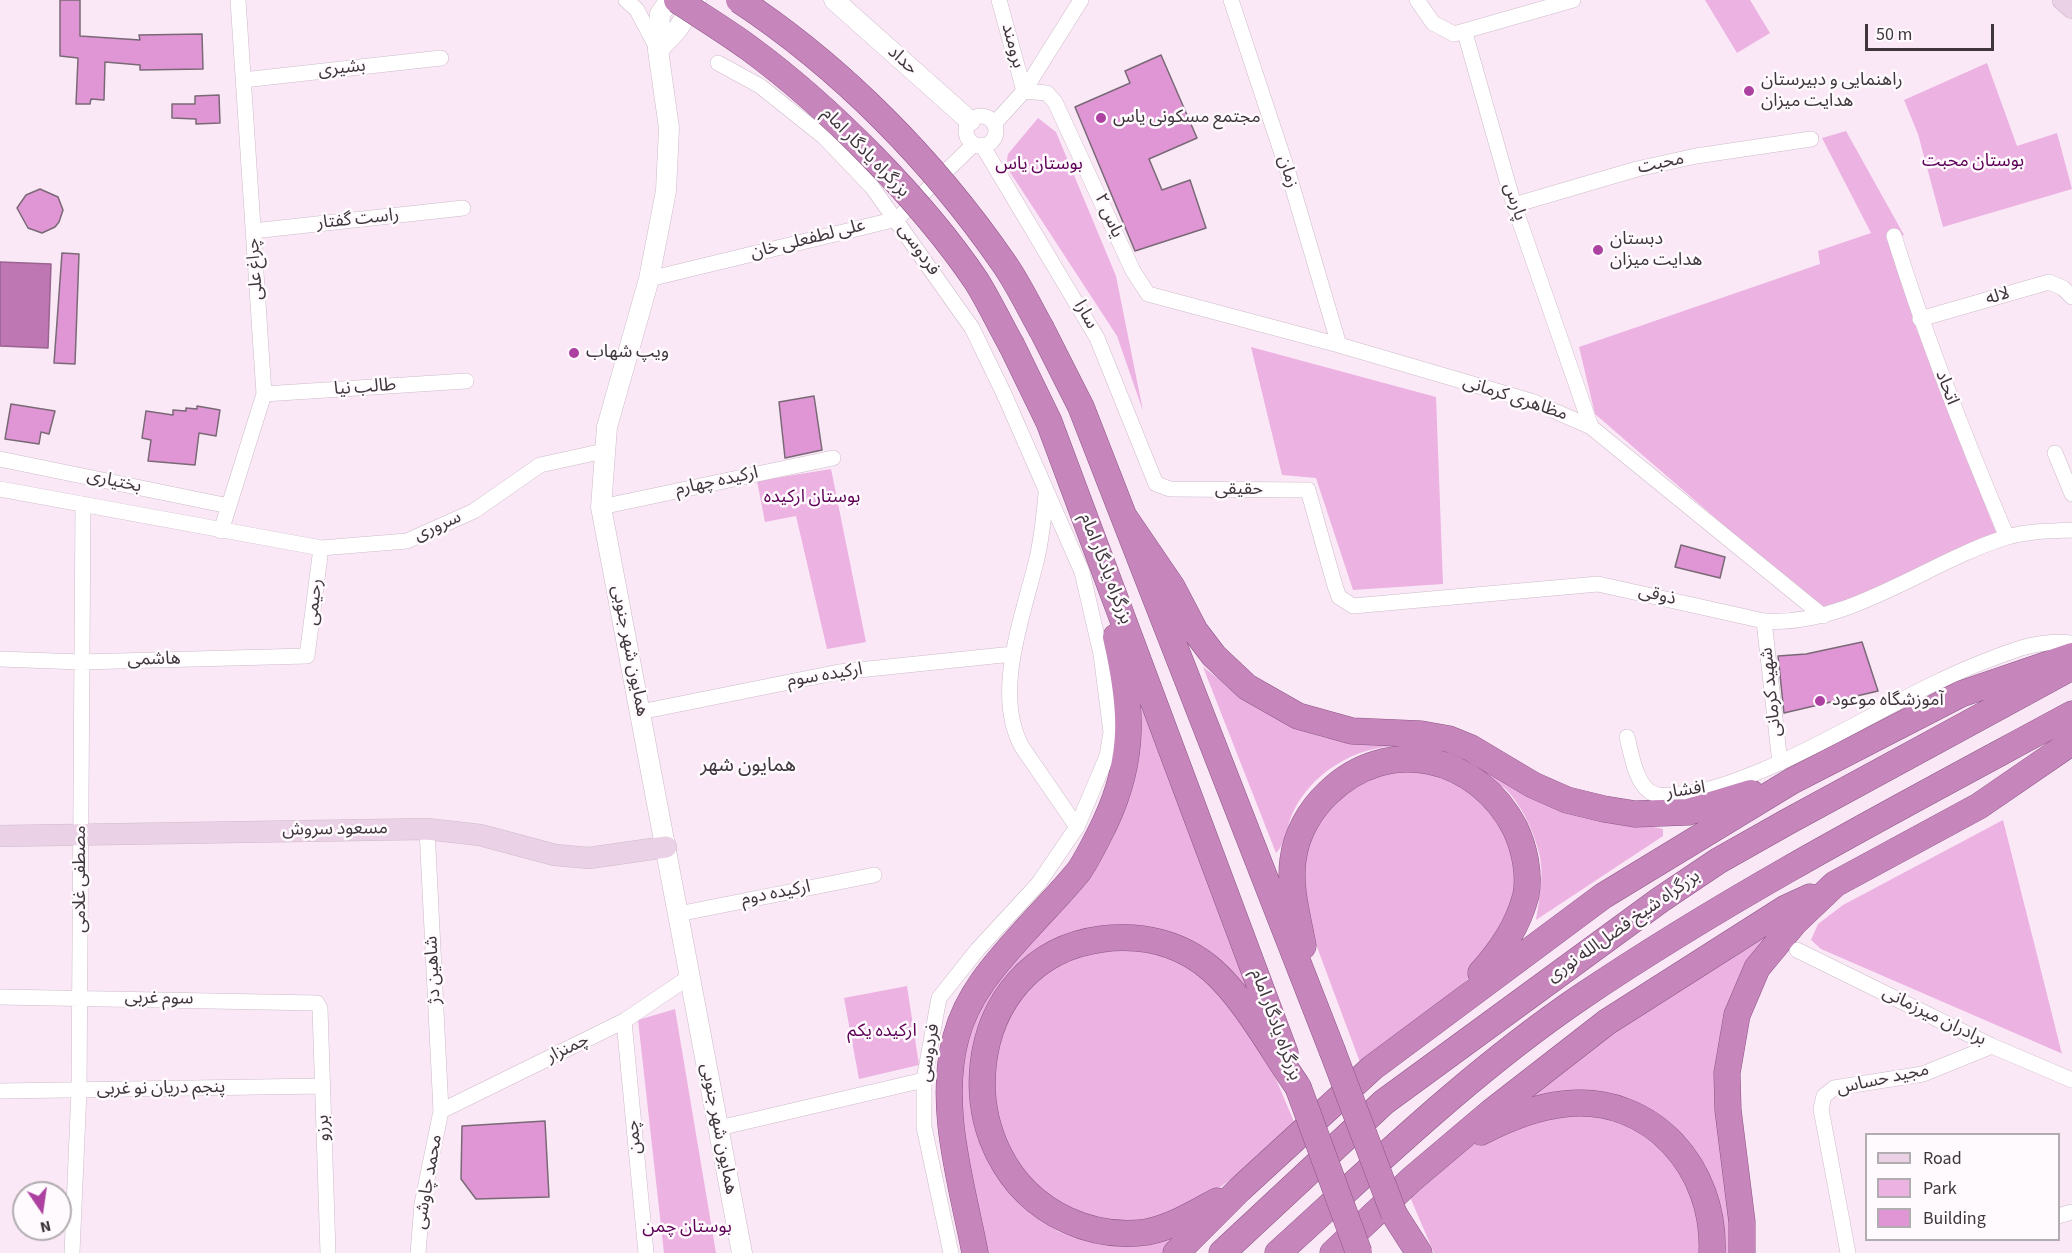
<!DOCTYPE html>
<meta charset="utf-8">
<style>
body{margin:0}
#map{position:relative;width:2072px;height:1253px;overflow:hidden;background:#fbe8f7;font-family:"Source Sans 3",sans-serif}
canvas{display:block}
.legend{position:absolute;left:1865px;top:1133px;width:195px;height:108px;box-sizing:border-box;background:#fefafd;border:2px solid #b1acb0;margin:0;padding:8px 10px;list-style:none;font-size:18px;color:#3e363c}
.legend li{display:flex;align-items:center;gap:12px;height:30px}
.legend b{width:30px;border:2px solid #b1acb0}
.north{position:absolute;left:12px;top:1181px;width:60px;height:60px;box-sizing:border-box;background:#fefafd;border:2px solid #b1acb0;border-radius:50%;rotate:167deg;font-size:16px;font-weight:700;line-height:24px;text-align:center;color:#3e363c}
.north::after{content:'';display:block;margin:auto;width:21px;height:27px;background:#ad41a1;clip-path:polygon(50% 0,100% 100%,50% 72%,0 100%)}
.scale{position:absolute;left:1865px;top:24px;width:129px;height:27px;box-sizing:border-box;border:3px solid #3e363c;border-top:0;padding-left:8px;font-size:18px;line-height:21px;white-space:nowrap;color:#3e363c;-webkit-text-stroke:4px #fefafd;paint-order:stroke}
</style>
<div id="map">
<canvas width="2072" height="1253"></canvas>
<ul class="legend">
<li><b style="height:8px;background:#ead1e6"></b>Road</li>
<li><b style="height:16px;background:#ecb2e2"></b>Park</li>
<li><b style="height:16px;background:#e096d4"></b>Building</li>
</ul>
<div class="north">N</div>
<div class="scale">50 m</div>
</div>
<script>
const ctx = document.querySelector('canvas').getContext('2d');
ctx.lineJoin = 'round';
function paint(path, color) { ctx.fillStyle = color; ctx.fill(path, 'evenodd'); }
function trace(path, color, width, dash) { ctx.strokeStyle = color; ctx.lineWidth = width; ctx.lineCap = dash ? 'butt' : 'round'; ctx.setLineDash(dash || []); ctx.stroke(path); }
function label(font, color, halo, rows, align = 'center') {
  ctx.font = font + ' "Source Sans 3","Noto Sans Arabic",sans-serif'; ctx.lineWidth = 5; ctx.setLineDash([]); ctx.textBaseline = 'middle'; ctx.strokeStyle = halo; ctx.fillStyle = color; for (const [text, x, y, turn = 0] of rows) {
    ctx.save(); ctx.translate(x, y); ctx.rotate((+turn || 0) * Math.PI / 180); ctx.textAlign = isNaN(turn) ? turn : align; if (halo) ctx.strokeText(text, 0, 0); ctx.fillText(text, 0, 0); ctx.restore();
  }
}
const green = new Path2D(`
 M1705,0H1750L1770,33L1737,53Z
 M1987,63L2017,146L2057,133L2072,189L1943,227L1918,134L1904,100Z
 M1038,118L1056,132L1116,276L1143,411L1117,336L1006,166L1008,154Z
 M1846,131L1904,235L1888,240L1917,330L1997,535L1823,611L1595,414L1579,347L1820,264L1818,251L1871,233L1822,138Z
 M1251,347L1436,397L1443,584L1353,590L1316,478L1282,475Z
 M831,469L866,642L827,649L796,516L765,522L757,481Z
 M1130,661L1273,1037L1158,931L1012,973L994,997L972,1050L970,1089L972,1110L989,1162L1005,1186L1031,1212L1059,1232L1088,1241L1211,1209L1167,1253H983L975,1216L957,1077L977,1002L1095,861Z
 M1203,667L1256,707L1297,729L1323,737L1370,743H1435L1630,822L1663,829V836L1536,920C1539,899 1544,878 1540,857C1535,835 1525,812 1511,795C1506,788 1497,783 1490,778C1445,745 1385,733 1336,765C1316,777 1298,797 1290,820C1286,832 1285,844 1276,853Z
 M1375,772H1442L1487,801L1513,843L1518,893L1484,961L1466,981L1361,1065L1304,912L1300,883L1312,827L1323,809Z
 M2003,820L2062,1054H2063L1821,949L1811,940L1818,924L1843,905Z
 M1794,914L1722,1031L1716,1058L1715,1102L1734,1253H1720L1721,1233L1638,1108L1493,1118L1628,1018Z
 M1113,948L1138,949L1190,963L1259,1039L1295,1124C1257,1156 1218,1197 1171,1215C1149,1224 1122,1224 1100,1219C1092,1217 1081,1216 1074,1212C981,1170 966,1031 1049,971C1068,958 1091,953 1113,948Z
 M907,986L919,1065L859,1079L844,998Z
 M675,1009L716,1253H664L638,1020Z
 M1596,1111L1650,1134L1690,1180L1703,1253H1434L1407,1190L1466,1148L1518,1122Z`);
const water = new Path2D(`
 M0,262L51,264L48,348L0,346Z`);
const building = new Path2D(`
 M60,0H80V36L140,40L139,35L202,34L203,69L140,70V65L105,62L104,100L91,99L90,104H76L78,58L60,56Z
 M1161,55L1197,138L1149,159L1162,190L1190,180L1206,228L1135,251L1075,107L1130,83L1125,71Z
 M219,95L220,123L196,124V119L172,118V104H195V96Z
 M40,189L58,197L63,210L59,222L55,227L42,233L28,228L17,208L26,195Z
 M62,253L79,254L75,364L54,363Z
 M814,396L822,450L785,458L779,402Z
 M11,404L55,411L49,434L41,432L39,444L5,439Z
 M197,406L220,410L216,436L199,433L195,465L148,461L151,440L142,438L146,411L173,415V410L186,411V408L197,409Z
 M1681,545L1725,557L1720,578L1675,567Z
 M1862,642L1878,691L1784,713L1778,656L1806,654Z
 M545,1121L549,1197L476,1199L461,1179L462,1126Z`);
const minor = new Path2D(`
 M626,0L637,10L658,50
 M999,0L1024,91
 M1231,0L1288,172L1339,345
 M1417,0L1433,23L1454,34L1573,0
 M1465,33L1514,205L1591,427
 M718,63L760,86L824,137L872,187L972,328L1004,394L1082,572L1101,654L1111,732L1107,756L1077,827L1038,884L978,949L939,998L924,1080V1127L951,1253
 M243,80L441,58
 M1024,91L1047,93L1055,102L1133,271L1148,294L1339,345L1534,402L1591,427L1823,616
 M966 131a15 15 0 1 1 30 0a15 15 0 1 1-30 0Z
 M994,124L1024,91L1081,0
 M982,145L1097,338L1156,484L1170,489L1308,490L1335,586L1339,597L1353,606L1598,584L1764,621C1848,627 1926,563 2004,538C2025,531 2050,531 2072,530
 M1514,205L1637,169L1696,156L1811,139
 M253,231L463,208
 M1894,236C1926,339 1965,438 2007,537
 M649,279L897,219L974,144
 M1920,319L2049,282L2063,288L2072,297
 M264,394L466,381
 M2055,453L2072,494
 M0,459L229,506
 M0,489L321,548L407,541L474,511L540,465L604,451
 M1046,494C1044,515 1042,537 1037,558C1024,614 992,693 1022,747L1077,827
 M601,507L833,458
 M221,531L264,394L238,0
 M1764,621L1780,763
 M0,659L81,662L307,656L321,548
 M640,712L839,672L1013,654
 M1627,737C1631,752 1635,781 1649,791C1658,798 1669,795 1680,794C1708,792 1736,781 1763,770C1840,738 1909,690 1988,660C2016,649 2042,639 2072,643
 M678,914L874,875
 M1797,950L1992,1046L2072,1080
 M0,997L317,1003L320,1008L328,1253
 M624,1021L646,1253
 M0,1091L322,1086
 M441,1111L624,1021L689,977
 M719,1128L924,1080
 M2058,1216L2072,1212
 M72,1253L79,1090L83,504
 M418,1253L422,1204L441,1111L427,829
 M1848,1253L1821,1109L1824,1096L1834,1088L1923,1074L1992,1046`);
const tertiary = new Path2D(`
 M670,0L660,14L658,50L677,30L696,0
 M834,0L970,121
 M658,50L669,128L666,191L649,279L607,427L601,507L742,1253`);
const secondary = new Path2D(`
 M2063,0L2072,8
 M0,836L427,829L480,835L555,855L589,858L666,847`);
const trunk = new Path2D(`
 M1042,330L1081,407L1332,1050
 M1012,346L1049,422L1285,1053
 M1125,518L1172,587L1195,631L1214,656L1247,687L1298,716L1352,731L1421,734L1449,739L1471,748L1533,785L1567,800L1604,809L1635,814L1688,812L1751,793
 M1303,946C1298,918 1289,888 1293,860C1296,834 1310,810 1328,793C1388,734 1478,756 1515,828C1524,847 1530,873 1526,895C1518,926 1502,949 1481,973
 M1481,1132C1506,1119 1535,1107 1564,1104C1652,1094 1716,1169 1712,1253
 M1217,1201C1195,1213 1172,1227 1147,1232C1119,1236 1093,1232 1067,1220C940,1161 959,957 1102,939C1142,934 1181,943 1212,970C1245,999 1272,1050 1298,1087
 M1394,1214L1419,1253
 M975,1253C962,1184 937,1107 956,1037C967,995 995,964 1024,932C1042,912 1062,892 1079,871C1089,856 1097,839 1105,823C1136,757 1132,706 1116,637
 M1176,1253L1239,1190L1372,1068L1603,896L1792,781L1961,694L2072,656
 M1222,1253L1384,1102L1660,900L1718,861L1787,822L2072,667
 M1278,1253C1375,1165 1472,1071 1581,997C1738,891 1906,804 2072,714
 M1333,1253L1412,1179L1490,1113L1607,1022L1786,908L1810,897
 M1742,1253V1222L1728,1110L1727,1073L1737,1015L1757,968L1795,922L1835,884L1979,806L2072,742`);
const trunkBridge = new Path2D(`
 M677,0C701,16 726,31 749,48C828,106 922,200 977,282C990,303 1000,325 1012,346
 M739,0C842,68 933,161 1003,262C1018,283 1029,307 1042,330
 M1332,1050L1394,1214
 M1298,1087L1359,1253`);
const markers = [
 [1749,91,6,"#ad41a1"],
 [1101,118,6,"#ad41a1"],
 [1598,250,6,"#ad41a1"],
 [574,353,6,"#ad41a1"],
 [1820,701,6,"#ad41a1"]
];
const streetNames = [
 ["برومند",1012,46,75],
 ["حداد",902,61,42],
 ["بشیری",342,69,-6],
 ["بزرگراه یادگار امام",865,153,46],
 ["محبت",1661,164,-12],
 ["زمان",1287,172,73],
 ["پارس",1514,202,72],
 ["یاس ۲",1108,216,66],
 ["راست گفتار",358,220,-6],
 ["علی لطفعلی خان",808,240,-14],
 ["فردوسی",918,250,55],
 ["چراغ‌ علی",256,269,-94],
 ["لاله",1998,297,-16],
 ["سارا",1085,315,61],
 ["طالب‌ نیا",365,388,-4],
 ["اتحاد",1946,388,69],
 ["مظاهری کرمانی",1515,399,18],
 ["بختیاری",114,482,12],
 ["ارکیده چهارم",717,482,-12],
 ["حقیقی",1239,490],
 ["سروری",438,527,-24],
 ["بزرگراه یادگار امام",1105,569,69],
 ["ذوقی",1657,596,13],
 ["رحیمی",315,602,-84],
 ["همایون‌ شهر جنوبی",629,651,79],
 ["هاشمی",154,660,-1],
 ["ارکیده سوم",825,676,-9],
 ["شهید کرمانی",1772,692,-96],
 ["افشار",1686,791,-8],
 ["مسعود سروش",335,830,-1],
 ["مصطفی غلامی",81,879,-90],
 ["ارکیده دوم",776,894,-11],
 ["بزرگراه شیخ فضل‌الله نوری",1624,927,-35],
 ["شاهین دژ",434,970,-93],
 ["سوم غربی",159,999,1],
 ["برادران میرزمانی",1934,1017,26],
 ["بزرگراه یادگار امام",1275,1025,70],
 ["چمنزار",568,1049,-26],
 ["فردوسی",930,1053,-81],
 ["مجید حساس",1883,1080,-12],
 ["پنجم دریان‌ نو غربی",161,1089,-1],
 ["برزو",324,1128,-92],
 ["همایون‌ شهر جنوبی",718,1129,79],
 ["چمن",635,1137,-95],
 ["محمد چاوشی",429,1182,-80]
];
const poiNames = [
 ["راهنمایی و دبیرستان",1761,81],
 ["هدایت میزان",1761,102],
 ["مجتمع مسکونی یاس",1113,118],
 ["دبستان",1610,240],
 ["هدایت میزان",1610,261],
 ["ویپ شهاب",586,353],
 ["آموزشگاه موعود",1832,701]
];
const parkNames = [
 ["بوستان محبت",1973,162],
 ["بوستان یاس",1039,165],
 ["بوستان ارکیده",812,498],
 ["ارکیده یکم",882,1032],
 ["بوستان چمن",687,1228]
];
const neighbourhoodNames = [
 ["همایون شهر",748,767]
];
paint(green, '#ecb2e2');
paint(water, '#bf77b4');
trace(water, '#986490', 1.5);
paint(building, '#e096d4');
trace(building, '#796976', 1.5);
trace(minor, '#cdbbc9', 16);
trace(tertiary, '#cdbbc9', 21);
trace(secondary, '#cdbbc9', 22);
trace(trunk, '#8d5685', 27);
trace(minor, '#fff', 15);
trace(tertiary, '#fff', 20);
trace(secondary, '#ead1e6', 21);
trace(trunk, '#c686bc', 26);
trace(trunkBridge, '#8d5685', 27, []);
trace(trunkBridge, '#c686bc', 26);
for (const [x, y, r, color] of markers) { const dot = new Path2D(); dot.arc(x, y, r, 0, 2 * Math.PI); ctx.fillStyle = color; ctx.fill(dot); trace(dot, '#fefafd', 2); }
label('18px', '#3e363c', '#fefafd', streetNames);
label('18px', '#3e363c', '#fefafd', poiNames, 'left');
label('18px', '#5d0056', '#fefafd', parkNames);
label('20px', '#3e363c', '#fefafd', neighbourhoodNames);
</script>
